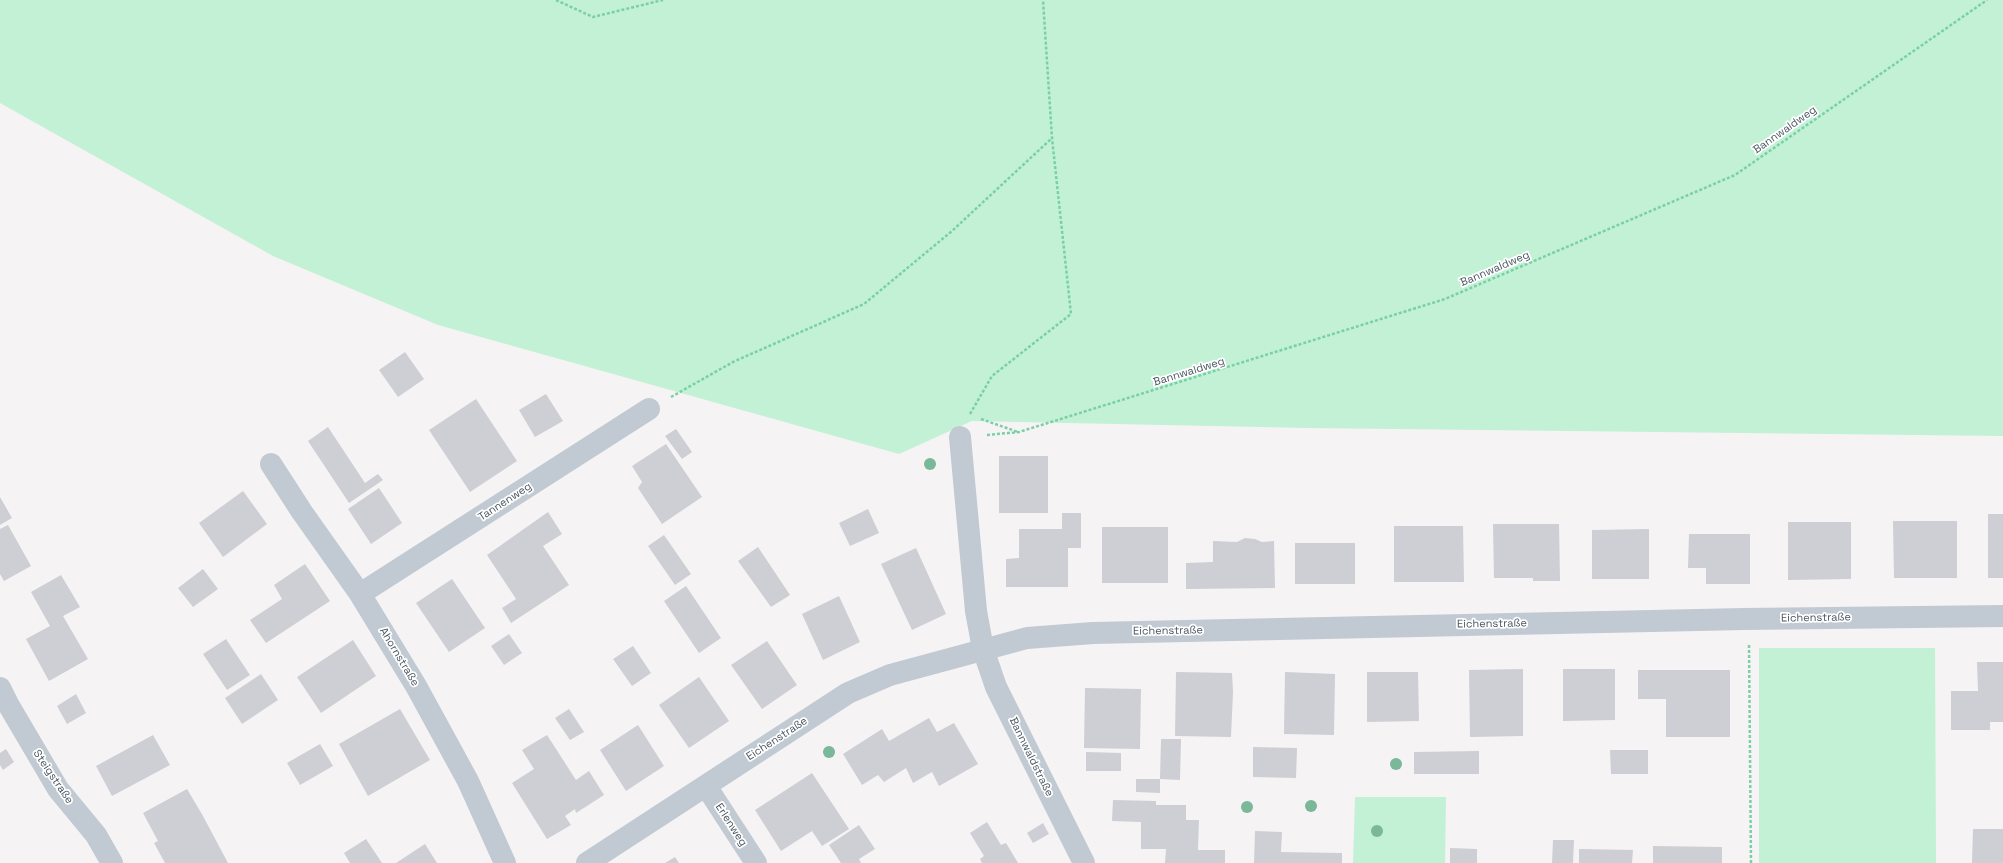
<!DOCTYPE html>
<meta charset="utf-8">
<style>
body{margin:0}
canvas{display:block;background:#f5f3f3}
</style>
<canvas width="2003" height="863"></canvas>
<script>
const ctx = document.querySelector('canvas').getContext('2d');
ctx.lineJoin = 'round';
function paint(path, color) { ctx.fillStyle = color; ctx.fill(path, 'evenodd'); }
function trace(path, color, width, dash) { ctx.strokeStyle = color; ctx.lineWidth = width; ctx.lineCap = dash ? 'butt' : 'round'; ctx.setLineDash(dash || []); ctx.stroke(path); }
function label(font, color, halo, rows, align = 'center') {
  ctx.font = font + ' "Space Grotesk",sans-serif'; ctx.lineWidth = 3.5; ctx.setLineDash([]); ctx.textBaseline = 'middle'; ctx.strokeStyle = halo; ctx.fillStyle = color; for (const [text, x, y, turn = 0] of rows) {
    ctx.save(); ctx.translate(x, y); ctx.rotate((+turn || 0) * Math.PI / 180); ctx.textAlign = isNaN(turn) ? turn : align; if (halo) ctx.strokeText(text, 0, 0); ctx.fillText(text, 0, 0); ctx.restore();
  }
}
const green = new Path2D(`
 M0,0H2003V436L1308,428L972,421L899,454L438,325L273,256L0,103Z
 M1759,648H1935L1936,863H1759Z
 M1355,797H1446L1445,863H1353Z`);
const building = new Path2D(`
 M405,352L424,379L398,397L379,370Z
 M546,394L563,421L535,437L519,410Z
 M476,399L517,461L470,492L429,430Z
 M328,427L365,483L378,474L383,480L349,503L308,441Z
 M676,429L692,452L682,459L665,436Z
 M666,444L702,497L662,524L638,488L642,482L632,466Z
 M999,456H1048V513H999Z
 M379,488L402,523L371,544L348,509Z
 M243,491L267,524L223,557L199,523Z
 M0,497L12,518L0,525Z
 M868,509L879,533L850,546L839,523Z
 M548,512L562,534L543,546L569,585L511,623L502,608L516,599L487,555Z
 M1062,513H1081V548H1068V587H1006V559L1019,558V529H1062Z
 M1988,514H2003V578H1988Z
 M1893,521H1957V578H1894Z
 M1788,522H1851V579L1788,580Z
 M1493,524H1559L1560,581H1533V578H1494Z
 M8,525L31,566L4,581L0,574V529Z
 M1394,526H1463L1464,582H1394Z
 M1102,527H1168V583H1102Z
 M1649,529V579H1592V530Z
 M1689,534H1750V584H1706V568H1688Z
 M664,535L691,574L675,585L648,546Z
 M1245,538L1255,539L1262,542L1274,541L1275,588L1186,589V563L1213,562V541L1237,542Z
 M1295,543H1355V584H1295Z
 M758,547L790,595L771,607L738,561Z
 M916,548L946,614L912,630L881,564Z
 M305,564L330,601L266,643L250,620L282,599L274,585Z
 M203,569L218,589L193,607L178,588Z
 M61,575L80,607L63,616L88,659L49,681L26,639L50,626L31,592Z
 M452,579L485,628L449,652L416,603Z
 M686,586L721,638L699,653L664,601Z
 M839,596L860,642L823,660L802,614Z
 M509,634L522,653L504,665L491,646Z
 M226,639L250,675L227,690L203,654Z
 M353,640L376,676L321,713L297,677Z
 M767,641L797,685L762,709L731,665Z
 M633,646L651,673L632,686L613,659Z
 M1977,662H2003V722H1990V730H1951V691H1978Z
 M1523,669V736L1470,737L1469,670Z
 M1563,669H1615V720L1563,721Z
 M1638,670H1730V737H1666V699H1638Z
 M1176,672L1232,673L1233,692L1231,737L1175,736Z
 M1285,672L1335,674L1334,735L1284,734Z
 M1367,672H1418L1419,721L1367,722Z
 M261,674L278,700L242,724L225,698Z
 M699,677L729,721L689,748L659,705Z
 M1085,688L1141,689L1140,749L1084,748Z
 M76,694L86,713L67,724L57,706Z
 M400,709L430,760L368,796L339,744Z
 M569,709L584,732L570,740L555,718Z
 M929,718L937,732L954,723L978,764L939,786L932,772L913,783L906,768L884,782L878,775L862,785L843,754L882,729L889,741Z
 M638,725L664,766L626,791L600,750Z
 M153,735L170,765L112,796L96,766Z
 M547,735L576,780L589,771L604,795L576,813L575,809L565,816L571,825L547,839L512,783L534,769L522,750Z
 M1161,739H1181L1180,780L1160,779V793L1136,792V779H1160Z
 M320,744L333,766L300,785L287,763Z
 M1253,747L1297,748L1296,778L1253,777Z
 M6,749L14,762L3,770L0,765V753Z
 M1610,750H1648V774H1611Z
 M1479,751V774H1414V752Z
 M1086,752L1121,753V771H1086Z
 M812,773L849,829L822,846L812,831L781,851L755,810Z
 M187,789L203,816L228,863H165L154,843L158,841L143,813Z
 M1113,800L1156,801V805H1186V820H1199L1198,850H1225V863H1165L1166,849H1141V822L1112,821Z
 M987,822L1001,845L1006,843L1018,863H982L980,859L984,856L970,833Z
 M1043,823L1049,834L1033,843L1027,833Z
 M859,825L875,849L859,859L861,863H841L829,845Z
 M1973,829H2003V863H1972Z
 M1255,831L1282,832L1281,852L1342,853V863H1254Z
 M366,839L382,863H350L344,853Z
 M1553,840H1574L1573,863H1552Z
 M425,844L437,863H396Z
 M1653,846L1722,847V863H1653Z
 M1450,848L1477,849V863H1450Z
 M1579,849L1633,850L1632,863H1579Z
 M675,857L679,863H665Z`);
const path = new Path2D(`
 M556,0L593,17L663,0
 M671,397L733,362L864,304L952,231L1052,138
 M970,414L992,376L1071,314L1052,138L1043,0
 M981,419L1018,432
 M987,435L1019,432L1445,299L1735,175L1987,0
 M1749,645L1751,863`);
const minor = new Path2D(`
 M960,437L976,611L983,649L996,687L1084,863
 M271,464L302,512L360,594L416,686L468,781L505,863
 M360,594L649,409
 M0,688L8,704L58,789L96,835L112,863
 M706,786L756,863
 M587,863L848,693L890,675L1027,638L1093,633L1744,619L2003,616`);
const trees = [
 [930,464],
 [829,752],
 [1396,764],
 [1311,806],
 [1247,807],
 [1377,831]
];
const streetNames = [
 ["Bannwaldweg",1785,130,-35],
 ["Bannwaldweg",1495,269,-23],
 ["Bannwaldweg",1189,372,-17],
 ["Tannenweg",505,502,-33],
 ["Eichenstraße",1816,618,-1],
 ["Eichenstraße",1492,624,-1],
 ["Eichenstraße",1168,631,-1],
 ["Ahornstraße",399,657,59],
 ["Eichenstraße",777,739,-33],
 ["Bannwaldstraße",1031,757,64],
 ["Steigstraße",53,777,56],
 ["Erlenweg",731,825,57]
];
paint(green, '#c3f1d5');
paint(building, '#cdcfd5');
trace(path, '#7ad0a6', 2.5, [3, 2]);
trace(minor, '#c1cad2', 22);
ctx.fillStyle = '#7bb799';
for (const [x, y] of trees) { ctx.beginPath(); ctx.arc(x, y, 6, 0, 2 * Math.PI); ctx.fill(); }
label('11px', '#4a5661', '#fff', streetNames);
</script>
